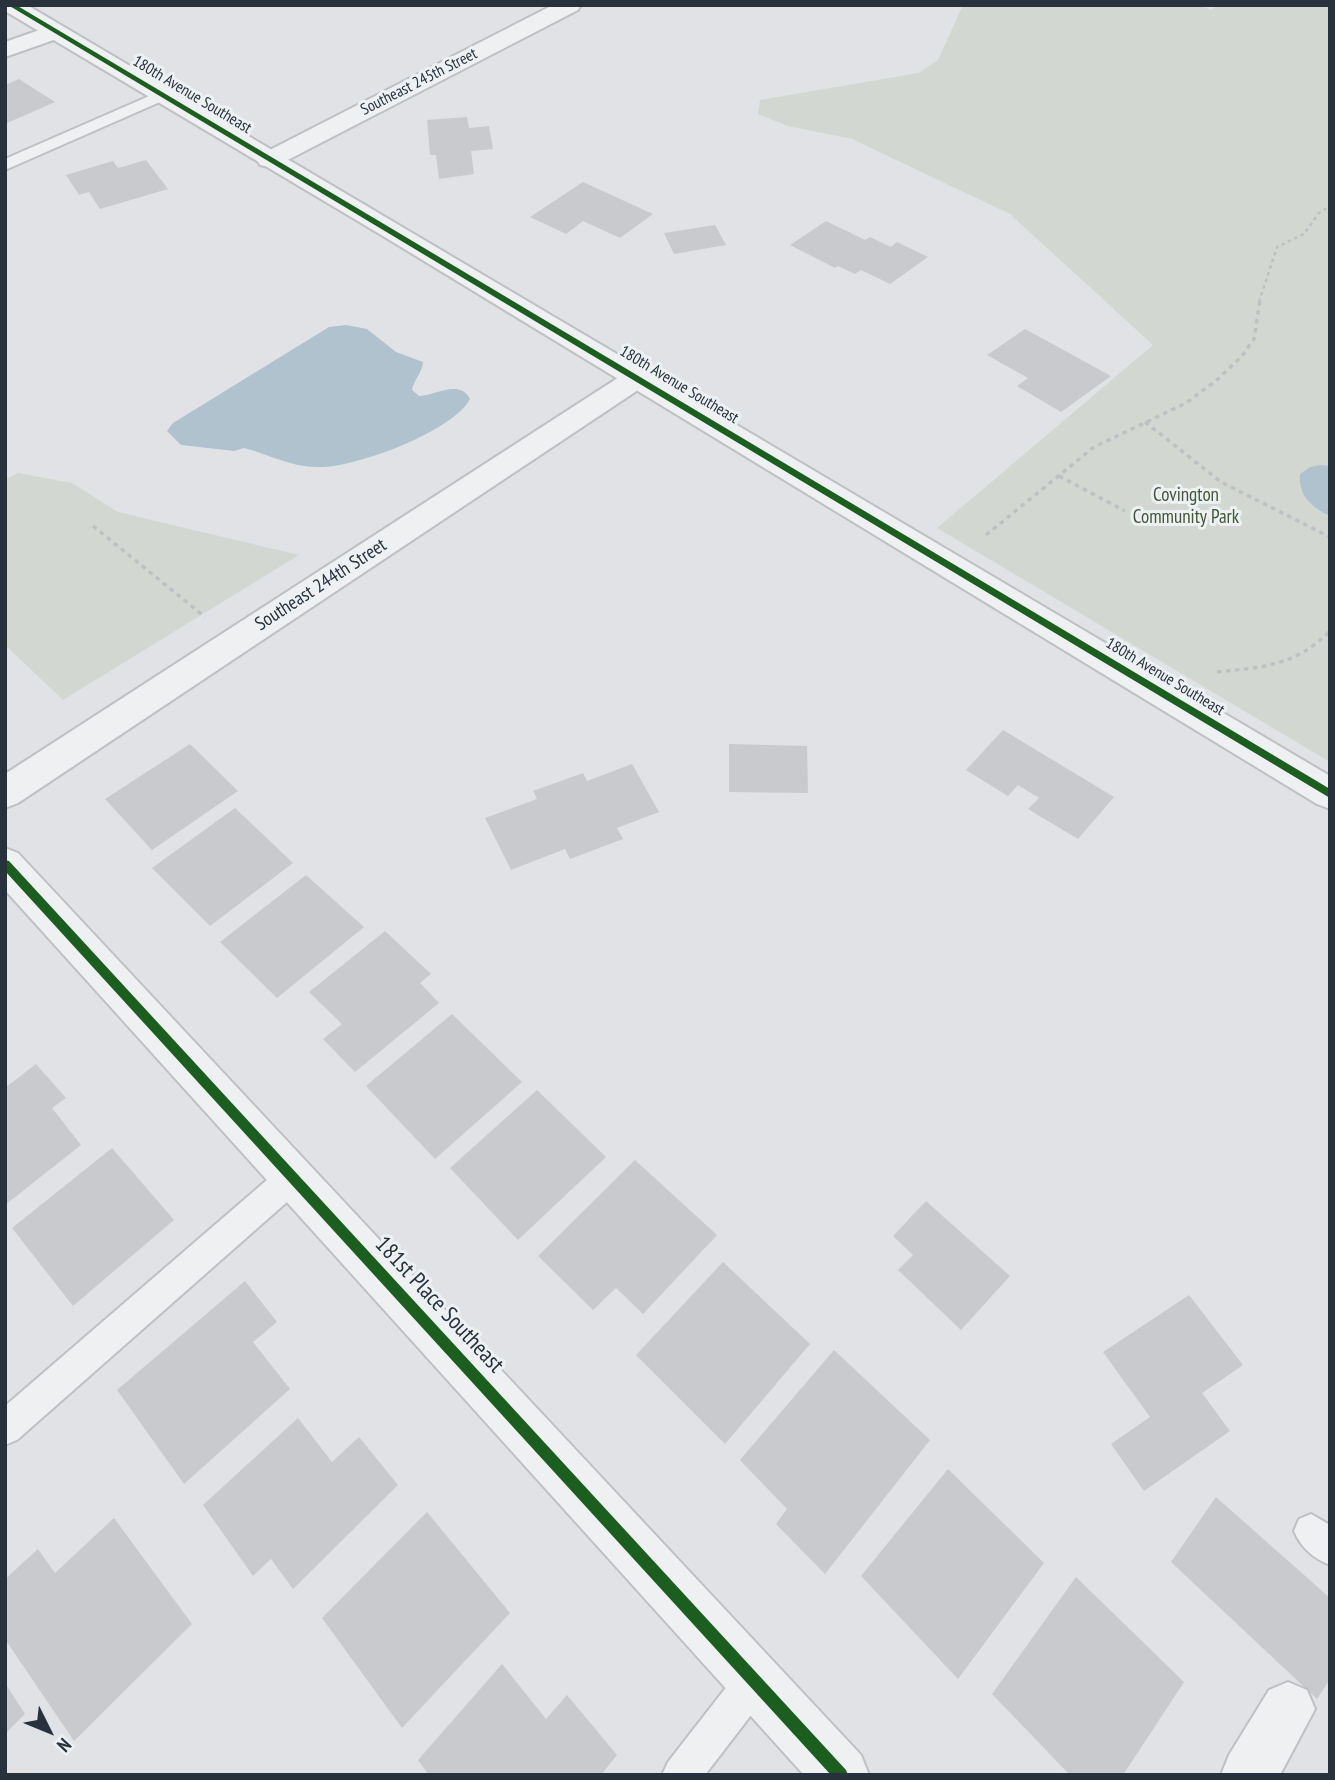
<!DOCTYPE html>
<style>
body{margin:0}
#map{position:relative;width:1335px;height:1780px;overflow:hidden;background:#e0e2e5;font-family:"PT Sans Narrow",sans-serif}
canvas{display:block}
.frame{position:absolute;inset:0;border:7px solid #28323c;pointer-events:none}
.north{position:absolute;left:14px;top:1696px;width:70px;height:70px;-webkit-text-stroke:5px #edf1f4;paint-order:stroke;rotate:133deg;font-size:19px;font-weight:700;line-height:28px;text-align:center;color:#28323c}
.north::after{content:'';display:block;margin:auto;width:24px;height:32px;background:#28323c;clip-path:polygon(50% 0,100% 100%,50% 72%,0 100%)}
</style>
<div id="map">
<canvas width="1335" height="1780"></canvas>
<div class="frame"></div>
<div class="north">N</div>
</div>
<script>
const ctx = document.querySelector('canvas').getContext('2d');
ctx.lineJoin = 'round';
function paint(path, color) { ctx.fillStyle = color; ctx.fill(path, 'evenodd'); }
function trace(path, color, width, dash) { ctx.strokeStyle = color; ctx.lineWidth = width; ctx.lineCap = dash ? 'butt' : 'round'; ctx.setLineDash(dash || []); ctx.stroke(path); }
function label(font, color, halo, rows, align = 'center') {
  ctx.font = font + ' "PT Sans Narrow",sans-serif'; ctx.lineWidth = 6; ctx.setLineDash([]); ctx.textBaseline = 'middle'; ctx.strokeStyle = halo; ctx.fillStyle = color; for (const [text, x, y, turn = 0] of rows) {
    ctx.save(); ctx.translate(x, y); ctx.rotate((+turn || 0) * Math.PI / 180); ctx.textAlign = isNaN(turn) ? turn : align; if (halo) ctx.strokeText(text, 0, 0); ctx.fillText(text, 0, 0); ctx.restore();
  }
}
const green = new Path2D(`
 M963,5H1199L1211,10L1218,5H1330V762L937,528L1153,345L1010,214L852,139L788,126L758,114L760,100L919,73L938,60Z
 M18,473L72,483L118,512L299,555L63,700L5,645V480Z`);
const water = new Path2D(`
 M346,325L367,329L396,352L423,362C423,372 414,379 412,390L419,396C437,395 460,379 470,399C454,431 353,469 317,467C291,467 268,454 244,448L234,451L181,445L167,431L173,423L329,327Z
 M1321,465L1330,466V516C1311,507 1298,495 1300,474L1310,467Z`);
const building = new Path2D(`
 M19,79L55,102L5,124V85Z
 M467,117L469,128L489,126L493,149L471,151L474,174L439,179L436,155H430L427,120Z
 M146,160L168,189L100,209L89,192L79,195L66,175L113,161L118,168Z
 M583,182L653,214L620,238L583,221L566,234L530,217Z
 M826,221L865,240L870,237L891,247L897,242L928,257L890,284L861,270L855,274L838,266L835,268L790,245Z
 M715,225L726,245L674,254L664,233Z
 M1025,329L1111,376L1061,412L1017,386L1028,378L987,355Z
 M1003,730L1114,797L1078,839L1028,809L1039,798L1018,785L1008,796L966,770Z
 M190,744L238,791L152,850L105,799Z
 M729,744L807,746L808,793L729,792Z
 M632,764L659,812L617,828L623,839L570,859L565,849L511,870L485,818L537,799L533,791L583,773L587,781Z
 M235,808L293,863L210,926L152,868Z
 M306,875L364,927L277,998L220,942Z
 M385,931L431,974L420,983L439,1003L355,1072L323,1039L342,1024L309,992Z
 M452,1014L522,1082L435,1159L366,1086Z
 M36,1064L66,1098L52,1108L81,1145L5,1205V1088Z
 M537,1090L606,1157L518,1240L450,1168Z
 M112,1148L174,1220L73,1306L12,1228Z
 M635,1160L717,1235L643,1314L616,1288L593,1310L538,1256Z
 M926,1201L1010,1276L961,1330L898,1270L913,1255L893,1236Z
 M723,1262L810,1344L725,1444L636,1355Z
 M245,1281L277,1322L253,1342L290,1389L184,1484L117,1390Z
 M1189,1295L1243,1365L1202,1393L1230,1431L1144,1491L1111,1444L1150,1417L1103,1352Z
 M834,1350L930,1440L825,1574L776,1524L787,1509L740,1460Z
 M298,1418L332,1462L359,1437L398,1485L293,1589L271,1559L253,1576L203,1505Z
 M948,1469L1044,1563L958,1679L861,1576Z
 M1216,1497L1330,1598V1679L1317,1699L1171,1562Z
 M427,1512L510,1613L402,1728L322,1618Z
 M114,1518L192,1624L74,1741L5,1639V1579L38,1549L55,1573Z
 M1076,1577L1184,1682L1123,1775H1070L992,1694Z
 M502,1664L546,1719L567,1695L617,1755L601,1775H429L418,1760Z
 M5,1683L25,1714L5,1734Z`);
const pathFar1 = new Path2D(`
 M1259,302L1277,247L1304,234L1319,213L1330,206`);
const path = new Path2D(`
 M1145,422L1221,482L1330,537
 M1059,476L1125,511
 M93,526L205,617
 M986,535L1094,447L1186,403L1218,379L1242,356L1254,339L1260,300
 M1217,672C1264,667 1295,666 1330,631`);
const service = new Path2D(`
 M163,90L169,92L171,95L169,98L5,170V159Z
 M293,1162L304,1167L308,1177L304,1187L17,1440L5,1445V1406L282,1167Z
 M1311,1514L1330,1525V1565C1313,1558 1301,1548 1294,1531L1299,1519Z
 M755,1662L768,1667L773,1680L768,1693L705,1775H662L668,1762L742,1667Z`);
const minor = new Path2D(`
 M553,5H581L578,10L278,165L269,167L260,165L257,160L260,155Z
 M54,25L62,27L65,32L62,37L5,57V42Z
 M637,369L647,372L651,378L647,384L18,803L5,808V774L627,372Z
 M5,848L18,853L861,1755L869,1775H804L5,890Z
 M1288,1682L1307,1690L1315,1709L1280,1775H1221L1229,1755L1269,1690Z`);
const tertiary = new Path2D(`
 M5,5H27L1330,776V809L1317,804L383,236L5,11Z`);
const cycleway = new Path2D(`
 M8,5H16L394,230L1330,789V798Z
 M5,860L9,861L846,1770L848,1775H831L5,871Z`);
const farStreetnames = [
 ["Southeast 245th Street",419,82,-27],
 ["180th Avenue Southeast",192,95,31],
 ["180th Avenue Southeast",679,385,31],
 ["180th Avenue Southeast",1165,677,31]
];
const parkNames = [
 ["Covington",1186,496],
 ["Community Park",1186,518]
];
const streetNames = [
 ["Southeast 244th Street",321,585,-33]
];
const nearStreetnames = [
 ["181st Place Southeast",439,1305,47]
];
paint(green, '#d2d8d1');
paint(water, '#b0c2ce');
paint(building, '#c8cacd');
trace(service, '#bec0c3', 4);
trace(minor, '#bec0c3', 4);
trace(tertiary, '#bec0c3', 4);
trace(pathFar1, '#bec1c3', 2.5, [3.5, 3.5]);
trace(path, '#bec1c3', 3.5, [4.5, 4.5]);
paint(service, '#eff0f1');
paint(minor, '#eff0f1');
paint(tertiary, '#eff0f1');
paint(cycleway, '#1b5e20');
label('16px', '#28323c', '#edf1f4', farStreetnames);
label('19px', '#415737', '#edf1f4', parkNames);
label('19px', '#28323c', '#edf1f4', streetNames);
label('23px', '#28323c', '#edf1f4', nearStreetnames);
</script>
